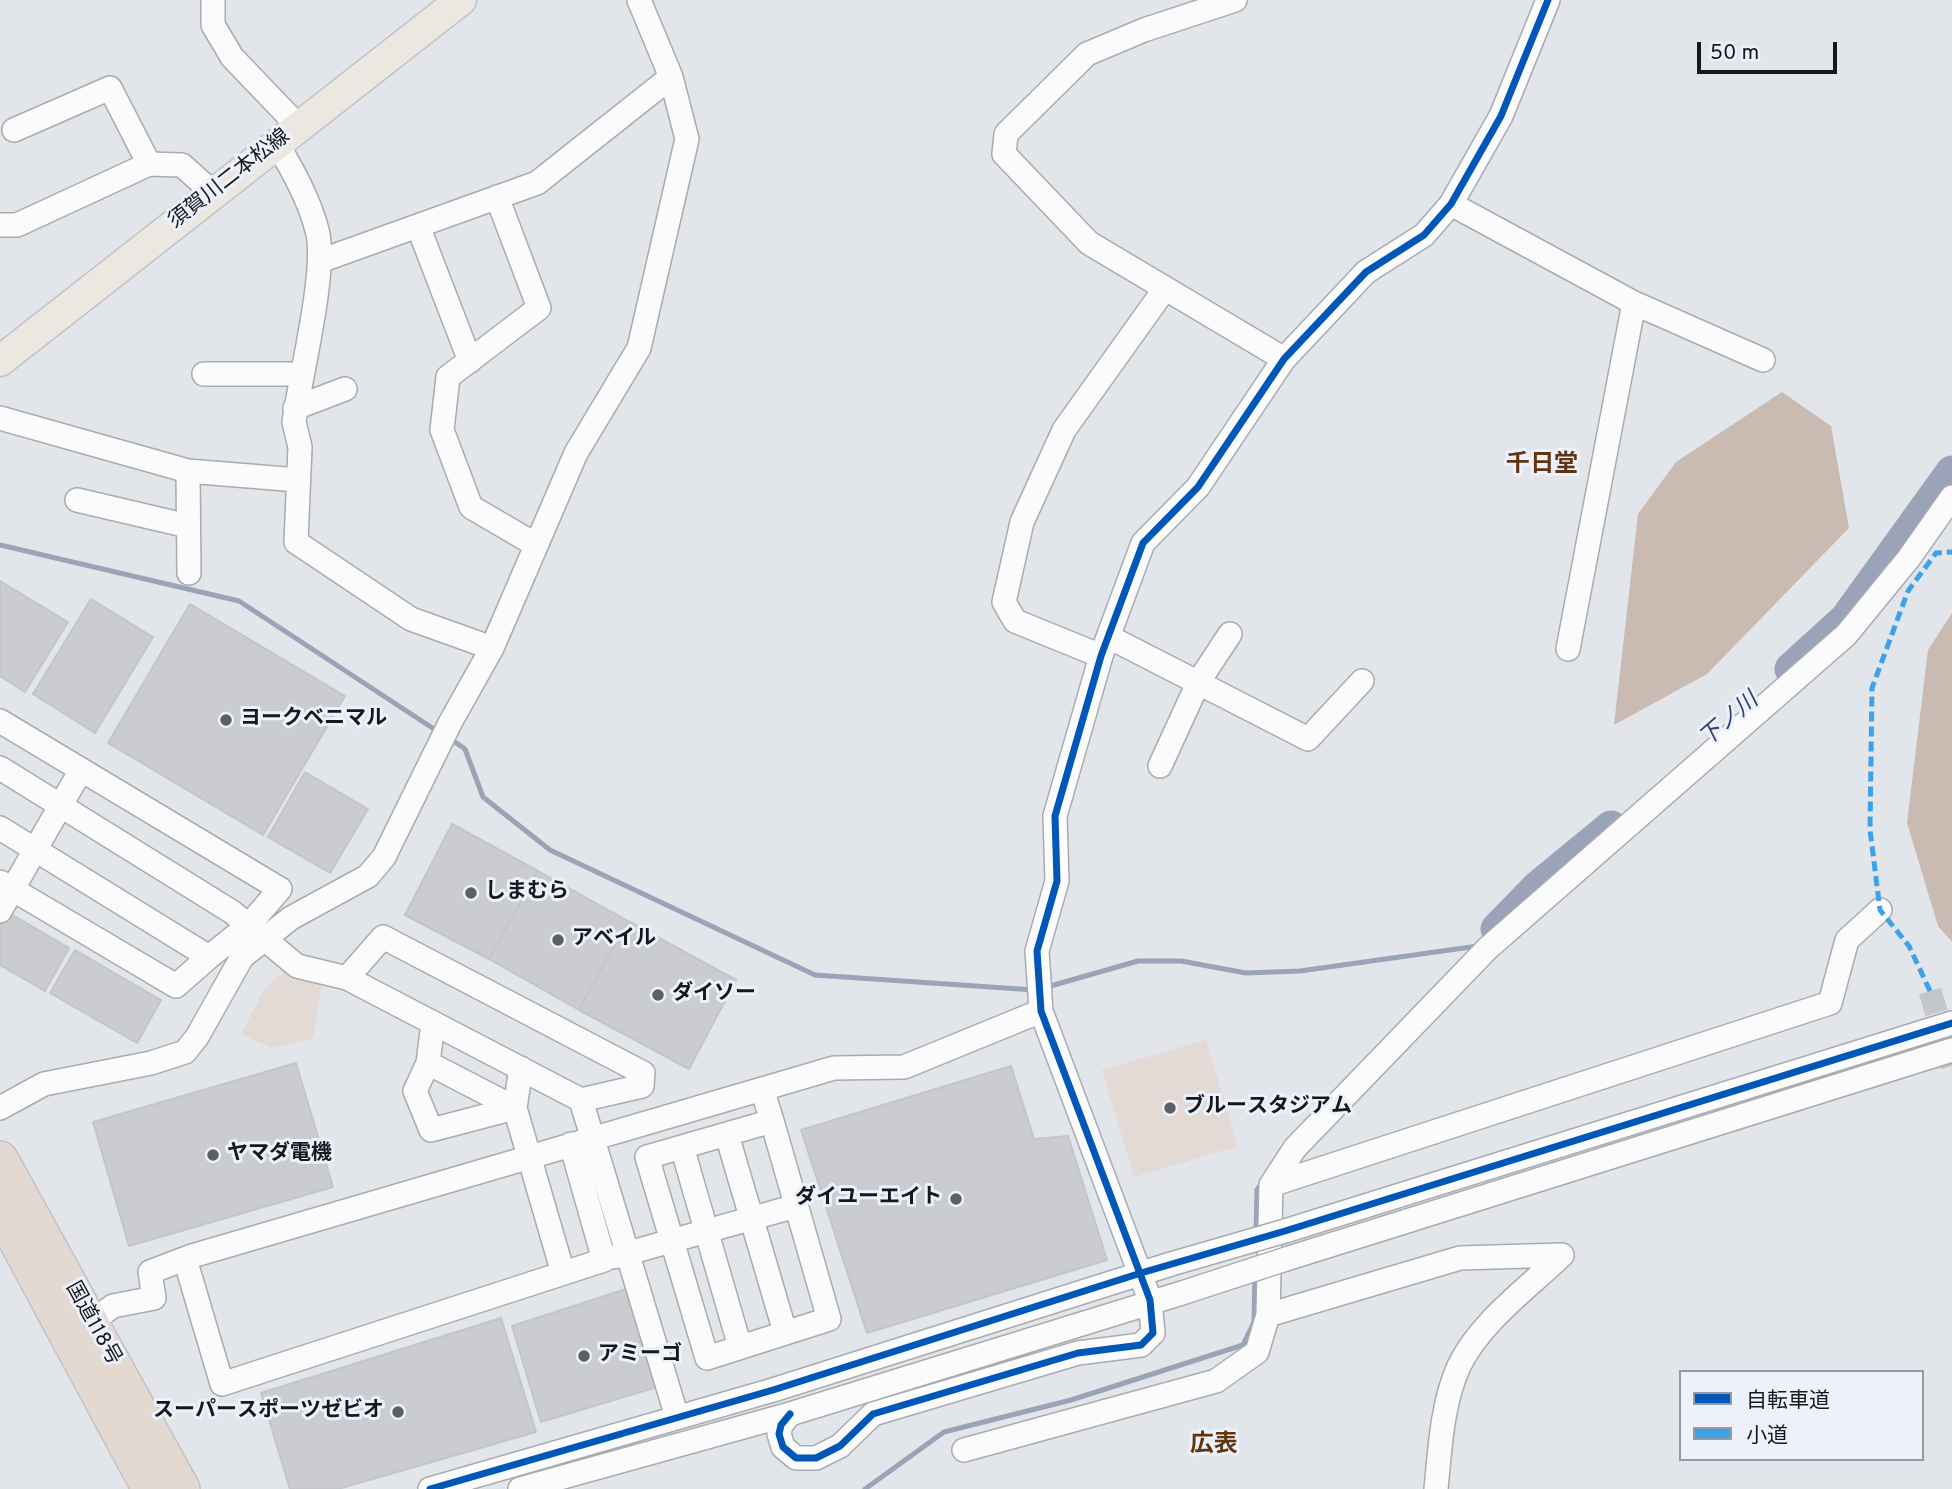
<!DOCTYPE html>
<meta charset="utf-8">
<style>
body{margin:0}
#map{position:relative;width:1952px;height:1489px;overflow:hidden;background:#e2e5ea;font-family:Overpass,"Noto Sans JP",sans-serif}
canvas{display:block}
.legend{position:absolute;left:1679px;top:1370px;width:245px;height:91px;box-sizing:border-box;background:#ecf1fc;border:2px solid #969aa2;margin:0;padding:9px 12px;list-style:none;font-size:21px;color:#16181c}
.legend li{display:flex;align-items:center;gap:14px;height:35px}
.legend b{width:35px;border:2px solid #969aa2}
.scale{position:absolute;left:1697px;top:42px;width:140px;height:32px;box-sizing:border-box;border:4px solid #16181c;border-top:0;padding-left:9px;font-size:21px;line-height:24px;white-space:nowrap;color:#16181c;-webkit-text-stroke:5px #ecf1fc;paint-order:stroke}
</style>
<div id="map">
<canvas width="1952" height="1489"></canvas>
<ul class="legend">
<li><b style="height:9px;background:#0057b8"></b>自転車道</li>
<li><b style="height:9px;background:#3da2ea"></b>小道</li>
</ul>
<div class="scale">50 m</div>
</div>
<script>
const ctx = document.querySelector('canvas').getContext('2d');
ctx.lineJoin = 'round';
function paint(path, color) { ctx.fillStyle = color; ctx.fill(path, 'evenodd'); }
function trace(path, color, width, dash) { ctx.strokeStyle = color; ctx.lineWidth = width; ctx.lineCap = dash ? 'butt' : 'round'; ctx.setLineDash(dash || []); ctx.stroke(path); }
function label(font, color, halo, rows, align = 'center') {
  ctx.font = font + ' Overpass,"Noto Sans JP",sans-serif'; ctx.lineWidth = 6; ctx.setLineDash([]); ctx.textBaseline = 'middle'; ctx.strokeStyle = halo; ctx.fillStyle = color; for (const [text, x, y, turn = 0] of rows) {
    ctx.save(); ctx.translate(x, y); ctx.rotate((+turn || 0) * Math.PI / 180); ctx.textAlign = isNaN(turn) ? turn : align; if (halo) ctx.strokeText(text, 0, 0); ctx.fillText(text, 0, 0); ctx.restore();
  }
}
const green = new Path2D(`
 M287,970L321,984L314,1038L272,1048L241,1034L265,988Z
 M1206,1040L1238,1146L1134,1177L1102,1070Z`);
const forest = new Path2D(`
 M1782,392L1831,426L1849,528L1707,674L1614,725L1638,514L1676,462Z
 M1952,613V942L1938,926L1907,823L1928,650Z`);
const stream = new Path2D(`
 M0,545L239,601L440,733
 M449,738L465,749L483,797L550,850L815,975L1034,990
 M1047,987L1138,961H1181L1246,973L1300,971L1478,946
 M1256,1233L1257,1190L1263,1181
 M865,1489L944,1432L1071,1400L1243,1345L1254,1322L1255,1274`);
const river = new Path2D(`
 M1791,669L1846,619L1952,472
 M1497,929L1538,887L1611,827`);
const building = new Path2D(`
 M0,581L68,622L25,692L0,676Z
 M91,599L153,637L95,733L33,694Z
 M190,604L345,696L263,835L108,743Z
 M305,772L368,809L330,873L268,837Z
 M452,824L538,871L489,959L405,915Z
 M538,871L628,921L579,1010L489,959Z
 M4,910L69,948L45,991L0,965V917Z
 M628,921L736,980L689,1069L579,1010Z
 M75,950L161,1000L137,1043L50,993Z
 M296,1063L333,1187L129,1246L93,1122Z
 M1011,1066L1034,1139L1068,1136L1107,1260L867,1333L801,1130Z
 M626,1289L657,1387L541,1422L512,1326Z
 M501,1318L536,1432L338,1489H290L261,1393Z`);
const minorTunnel = new Path2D(`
 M1930,991L1952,1066`);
const minor = new Path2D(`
 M213,0V25L232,57L298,126
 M1235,0L1144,30L1087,54L1006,134L1004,154L1089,243L1284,359
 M14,130L110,88L149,164L182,165L213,193
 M276,142C292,169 309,199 317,230C328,267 300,378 294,422L300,447L296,542L411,619L492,648
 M497,197L539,308L448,377L442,430L471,507L536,545
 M1451,204L1634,303L1763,360
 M0,225H17L149,164
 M418,226L470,361
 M320,261L537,183L671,77
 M204,374H300
 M295,408L345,389
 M0,418L188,471L298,480
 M188,471L189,573
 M77,500L188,526
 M1109,637L1308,739L1362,681
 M1568,649L1634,303
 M1101,656L1015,621L1004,602L1022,522L1064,430L1164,290
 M0,721L280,889L249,925L209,957L0,828
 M1160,766L1199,681L1230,634
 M0,768L232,912L297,966L347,978L581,1100L677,1417
 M0,882L176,986L209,957
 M0,911L81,770
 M347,978L383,937L643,1073L642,1086L581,1100
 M433,1023L428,1063L515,1108
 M428,1063L415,1091L431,1130L515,1108
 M521,1068L515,1108L563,1273
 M762,1089L772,1121L829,1319L707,1358L647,1157L772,1121
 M0,1108L44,1084L151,1063L185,1052L197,1037L242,957L291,918L368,876L384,857L450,723L492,648L576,453L639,348L687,139L671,77L639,0
 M727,1135L785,1332
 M682,1147L740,1347
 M1271,1185L1830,1003L1847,940L1880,910
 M1285,1231L1952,1023
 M614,1257L796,1206
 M185,1259L222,1384L604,1260L571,1144
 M1286,1259L1952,1050
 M1268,1315L1460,1258L1562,1255
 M91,1322L113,1306L154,1298L150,1272L192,1256L834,1068L904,1067L1041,1011
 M790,1414L781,1425L779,1434L783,1447L796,1458H816L840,1446L873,1414L1078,1353L1141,1345L1153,1333L1150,1300L1041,1011L1037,951L1057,881L1055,816L1101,656L1143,543L1198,487L1284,359L1366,272L1424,235L1451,204L1501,116L1548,0
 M964,1450L1216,1381L1257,1352L1268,1315L1271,1185L1295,1148L1488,948L1846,635L1909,558L1952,497
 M430,1489L773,1390L1171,1264
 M520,1489L790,1414L1182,1293
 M1436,1489C1440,1449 1442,1403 1459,1366C1480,1322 1528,1288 1562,1255`);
const major = new Path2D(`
 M0,361L461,0`);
const highway = new Path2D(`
 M0,1159L182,1489
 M0,1210L150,1489`);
const minorBridge = new Path2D(`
 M1171,1264L1285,1231
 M1182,1293L1286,1259`);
const quiet = new Path2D(`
 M1930,991L1909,946L1880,910L1870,830L1872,688L1908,591L1936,553L1952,552`);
const cycleway = new Path2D(`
 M790,1414L781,1425L779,1434L783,1447L796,1458H816L840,1446L873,1414L1078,1353L1141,1345L1153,1333L1150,1300L1041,1011L1037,951L1057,881L1055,816L1101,656L1143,543L1198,487L1284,359L1366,272L1424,235L1451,204L1501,116L1548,0
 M430,1489L773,1390L1141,1273L1285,1231L1952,1023`);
const markers = [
 [226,720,7,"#5d6064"],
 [471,893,7,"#5d6064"],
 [558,940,7,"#5d6064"],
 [658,995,7,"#5d6064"],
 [1170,1108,7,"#5d6064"],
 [213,1155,7,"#5d6064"],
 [956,1199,7,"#5d6064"],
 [584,1356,7,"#5d6064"],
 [398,1412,7,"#5d6064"]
];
const streetNames = [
 ["須賀川二本松線",230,180,-38],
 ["国道118号",92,1324,61]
];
const poiNames = [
 ["ヨークベニマル",240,720],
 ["しまむら",485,893],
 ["アベイル",572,940],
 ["ダイソー",672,995],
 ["ブルースタジアム",1184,1108],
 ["ヤマダ電機",227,1155],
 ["ダイユーエイト",942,1199,"right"],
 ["アミーゴ",598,1356],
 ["スーパースポーツゼビオ",384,1412,"right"]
];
const waterNames = [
 ["下ノ川",1730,721,-41]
];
const quarterNames = [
 ["千日堂",1542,466],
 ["広表",1214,1446]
];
paint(green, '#e3d9d5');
paint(forest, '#cabbb2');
trace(stream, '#9aa3b8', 5);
trace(river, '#9aa3b8', 33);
paint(building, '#caccd0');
trace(building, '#c3c5c8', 2);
trace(minorTunnel, '#c3c6cb', 23, [23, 11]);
trace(minor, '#a9abaf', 26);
trace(major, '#c2c3c6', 33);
trace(highway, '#c2c3c6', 38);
trace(minor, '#fbfbfc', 23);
trace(major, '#ede7e2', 30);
trace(highway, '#e4d9d0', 35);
trace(minorBridge, '#a9abaf', 26, []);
trace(minorBridge, '#fbfbfc', 23);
trace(quiet, '#3da2ea', 5, [10, 5]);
trace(cycleway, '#0057b8', 7);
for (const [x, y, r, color] of markers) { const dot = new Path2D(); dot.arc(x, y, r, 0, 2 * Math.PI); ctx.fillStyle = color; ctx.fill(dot); trace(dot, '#ecf1fc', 2.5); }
label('21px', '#16181c', '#ecf1fc', streetNames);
label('bold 21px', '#16181c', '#ecf1fc', poiNames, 'left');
label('italic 23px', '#31416b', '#ecf1fc', waterNames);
label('bold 24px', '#613510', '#ecf1fc', quarterNames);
</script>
